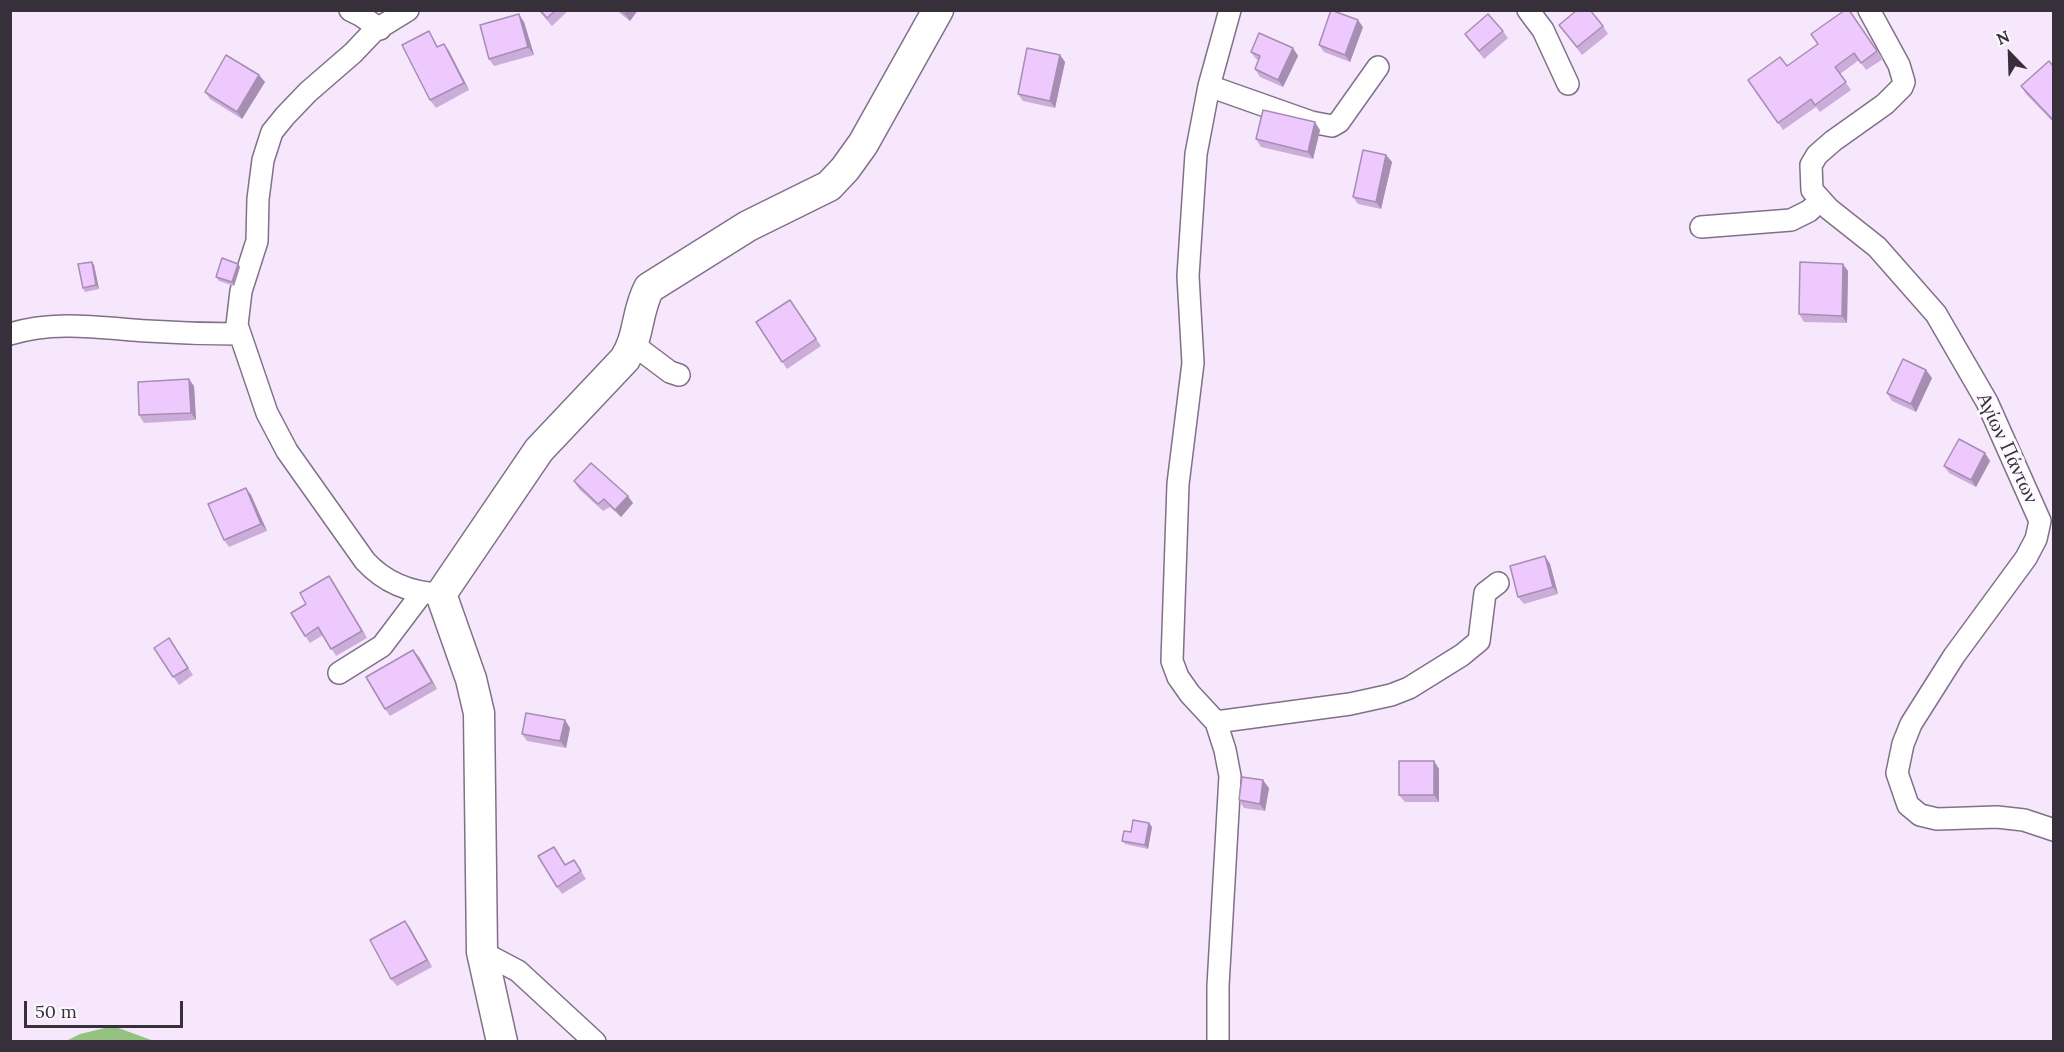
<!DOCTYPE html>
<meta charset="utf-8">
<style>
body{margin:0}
#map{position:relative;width:2064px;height:1052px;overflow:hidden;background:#f6e7fd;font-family:Lora,serif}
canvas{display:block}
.frame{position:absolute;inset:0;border:12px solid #37303b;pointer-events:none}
.north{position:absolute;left:1980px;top:24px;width:60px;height:60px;-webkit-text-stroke:4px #fcf9fe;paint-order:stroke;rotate:337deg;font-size:16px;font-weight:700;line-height:24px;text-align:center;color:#37303b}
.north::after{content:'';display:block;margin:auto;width:21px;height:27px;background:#37303b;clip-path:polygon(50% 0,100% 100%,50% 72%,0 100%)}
.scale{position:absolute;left:24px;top:1001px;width:159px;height:27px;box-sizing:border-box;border:3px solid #37303b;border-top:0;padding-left:8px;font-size:18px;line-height:21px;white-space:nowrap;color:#37303b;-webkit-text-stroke:4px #fcf9fe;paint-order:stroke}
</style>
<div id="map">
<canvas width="2064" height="1052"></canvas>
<div class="frame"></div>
<div class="north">N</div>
<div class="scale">50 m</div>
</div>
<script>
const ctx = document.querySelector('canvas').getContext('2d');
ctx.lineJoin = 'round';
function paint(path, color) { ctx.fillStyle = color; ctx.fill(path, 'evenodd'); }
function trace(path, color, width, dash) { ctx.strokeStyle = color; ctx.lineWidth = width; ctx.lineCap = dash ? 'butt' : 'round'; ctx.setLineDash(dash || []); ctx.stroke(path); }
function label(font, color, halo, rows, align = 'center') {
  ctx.font = font + ' Lora,serif'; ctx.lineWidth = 6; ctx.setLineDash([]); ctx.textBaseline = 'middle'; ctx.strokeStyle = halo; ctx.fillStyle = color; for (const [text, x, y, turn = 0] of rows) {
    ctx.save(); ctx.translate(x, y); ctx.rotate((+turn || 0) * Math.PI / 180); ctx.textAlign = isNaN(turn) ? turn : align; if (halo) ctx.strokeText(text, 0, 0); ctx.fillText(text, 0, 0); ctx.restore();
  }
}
const forest = new Path2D(`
 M113,1026L154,1041H66L80,1034Z`);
const street = new Path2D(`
 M350,10L360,15L380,29
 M408,10L374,31L353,53L308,92L285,116L272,132L263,160L258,199L257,241L241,291L237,325L267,413L287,451L365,561C385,583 412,593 441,594
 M1528,10L1543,30L1568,84
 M1869,10L1899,65L1904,82L1902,87L1885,104L1833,141L1817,155L1811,165L1812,190L1829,209L1877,247L1936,314L1987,402L2040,521L2036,539L2026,558L1954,656L1911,724L1903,744L1897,773L1908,805L1920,815L1937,819L1997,817L2024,820L2054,830
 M1209,86L1311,122L1332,126L1339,122L1378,67
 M1701,227L1791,220L1809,211L1820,201
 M10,334C56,320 101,328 147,331C178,333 209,334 239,334
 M634,345L670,372L679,375
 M339,673L382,646L422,593
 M1216,722L1350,704L1391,695L1409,688L1462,655L1479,641L1485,593L1498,583
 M482,952L518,971L595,1042
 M1218,1042V986L1230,776L1225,750L1216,722L1190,694L1178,677L1172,661L1178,484L1193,363L1188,276L1196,154L1209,86L1230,10`);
const secondary = new Path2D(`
 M502,1042L482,952L479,713L471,679L441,594L539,450L625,359C640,335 636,313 649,288L748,226L829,186L845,169L863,144L938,10`);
const wall = new Path2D(`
 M538,10H569L552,26Z
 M616,10H638L630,21Z
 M1849,10L1883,59L1866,70L1859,60L1840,74L1851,90L1820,112L1816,107L1783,130L1748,80L1787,66L1818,44Z
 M524,22L534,55L494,66L489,59Z
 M1559,25L1603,26L1608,34L1582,55Z
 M1363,27L1350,62L1324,52L1319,45Z
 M429,31L438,47L444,44L449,51L469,90L436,108L430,100Z
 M1503,31L1508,38L1484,59L1465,34Z
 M1293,48L1298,56L1283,87L1260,77L1255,69L1259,60L1256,59L1251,52Z
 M1060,55L1065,62L1055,108L1023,101L1018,94Z
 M2054,67V123L2026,94L2021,86Z
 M259,75L265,82L242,119L210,99L205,92Z
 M1320,130L1313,159L1261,147L1256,139Z
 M1386,155L1392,162L1381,209L1358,204L1353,197Z
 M94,265L99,289L85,292L83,288Z
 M240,267L234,286L219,281L216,277Z
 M1848,271L1847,323L1804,322L1799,314Z
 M790,300L821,346L787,369L756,322Z
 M1926,370L1932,378L1916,412L1892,401L1887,393Z
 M194,386L196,420L144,423L139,415Z
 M1985,453L1990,461L1976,487L1949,473L1944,466Z
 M574,481L633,503L621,517L610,507L603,511L579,489Z
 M246,488L251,495L267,531L229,547L224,540Z
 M1545,556L1550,564L1558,594L1524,604L1518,597Z
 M329,576L367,638L336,656L323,635L310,643L305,636L306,604Z
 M169,638L193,675L179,685L154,648Z
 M419,657L437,689L390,716L385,709Z
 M570,728L566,748L527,741L522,734Z
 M1434,761L1439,769V802H1405L1399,795Z
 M1269,788L1265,811L1244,808L1239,800Z
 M1149,823L1152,827L1148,849L1125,844L1122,841L1131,832Z
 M574,860L586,879L562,894L557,887L565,865Z
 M405,921L410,928L432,967L397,986L391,979Z`);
const shadedWall = new Path2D(`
 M627,10H638L630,21L625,14Z
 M519,14L524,22L534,55L528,47Z
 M1358,20L1363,27L1350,62L1345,55Z
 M444,44L449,51L469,90L464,83Z
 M1293,48L1298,56L1283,87L1278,80Z
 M1060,55L1065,62L1055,108L1050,101Z
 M259,75L265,82L242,119L237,112Z
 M1315,122L1320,130L1313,159L1308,152Z
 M1386,155L1392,162L1381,209L1376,202Z
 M92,262L94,265L99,289L96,285Z
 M238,264L240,267L234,286L232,282Z
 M1843,264L1848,271L1847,323L1842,316Z
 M1926,370L1932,378L1916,412L1911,404Z
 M189,379L194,386L196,420L191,413Z
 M1985,453L1990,461L1976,487L1971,480Z
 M246,488L251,495L267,531L261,524Z
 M628,496L633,503L621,517L615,510Z
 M1545,556L1550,564L1558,594L1553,587Z
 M329,576L334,583L367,638L362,631Z
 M413,650L419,657L437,689L432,682Z
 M565,720L570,728L566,748L560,741Z
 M1434,761L1439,769V802L1434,795Z
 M1263,780L1269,788L1265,811L1260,804Z
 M1149,823L1152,827L1148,849L1145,845Z
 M405,921L410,928L432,967L427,960Z`);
const building = new Path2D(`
 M540,10H556L547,18Z
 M620,10H627L625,14Z
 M1331,10L1358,20L1345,55L1319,45Z
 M1577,10H1590L1603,26L1577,47L1559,25Z
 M1845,10H1849L1877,51L1861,63L1854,53L1835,67L1846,82L1815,105L1811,99L1778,123L1748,80L1780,57L1787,66L1818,44L1811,34Z
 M519,14L528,47L489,59L480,25Z
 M1488,14L1503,31L1479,51L1465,34Z
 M429,31L437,47L444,44L464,83L430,100L402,45Z
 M1259,33L1293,48L1278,80L1255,69L1260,56L1251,52Z
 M1027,48L1060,55L1050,101L1018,94Z
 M226,55L259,75L237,112L205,92Z
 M2049,61L2054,67V121L2021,86Z
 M1263,110L1315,122L1308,152L1256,139Z
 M1363,150L1386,155L1376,202L1353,197Z
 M222,258L238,264L232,282L216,277Z
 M92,262L96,285L83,288L78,264Z
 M1800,262L1843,264L1842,316L1799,314Z
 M790,300L816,339L782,362L756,322Z
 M1903,359L1926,370L1911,404L1887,393Z
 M189,379L191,413L139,415L138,382Z
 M1959,439L1985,453L1971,480L1944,466Z
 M591,463L628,496L615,510L604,499L598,504L574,481Z
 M246,488L261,524L224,540L208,504Z
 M1545,556L1553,587L1518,597L1510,566Z
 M329,576L362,631L331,649L318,627L305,636L291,613L306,604L300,593Z
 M169,638L188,668L173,677L154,648Z
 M413,650L432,682L385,709L366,677Z
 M526,713L565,720L560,741L522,734Z
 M1399,761H1434V795H1399Z
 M1242,777L1263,780L1260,804L1239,800Z
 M1133,820L1149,823L1145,845L1122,841L1124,831L1131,832Z
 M554,847L565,865L574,860L581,871L557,887L538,856Z
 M405,921L427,960L391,979L370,940Z`);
const streetNames = [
 ["Αγίων Πάντων",2007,448,65]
];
paint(forest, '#96c281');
trace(street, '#807088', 24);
trace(secondary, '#807088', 33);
trace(street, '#fff', 21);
trace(secondary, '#fff', 30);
paint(wall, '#ccadda');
paint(shadedWall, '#a68db2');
paint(building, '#edc9fe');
trace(building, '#a68db2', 1.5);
label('20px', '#37303b', '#fcf9fe', streetNames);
</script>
